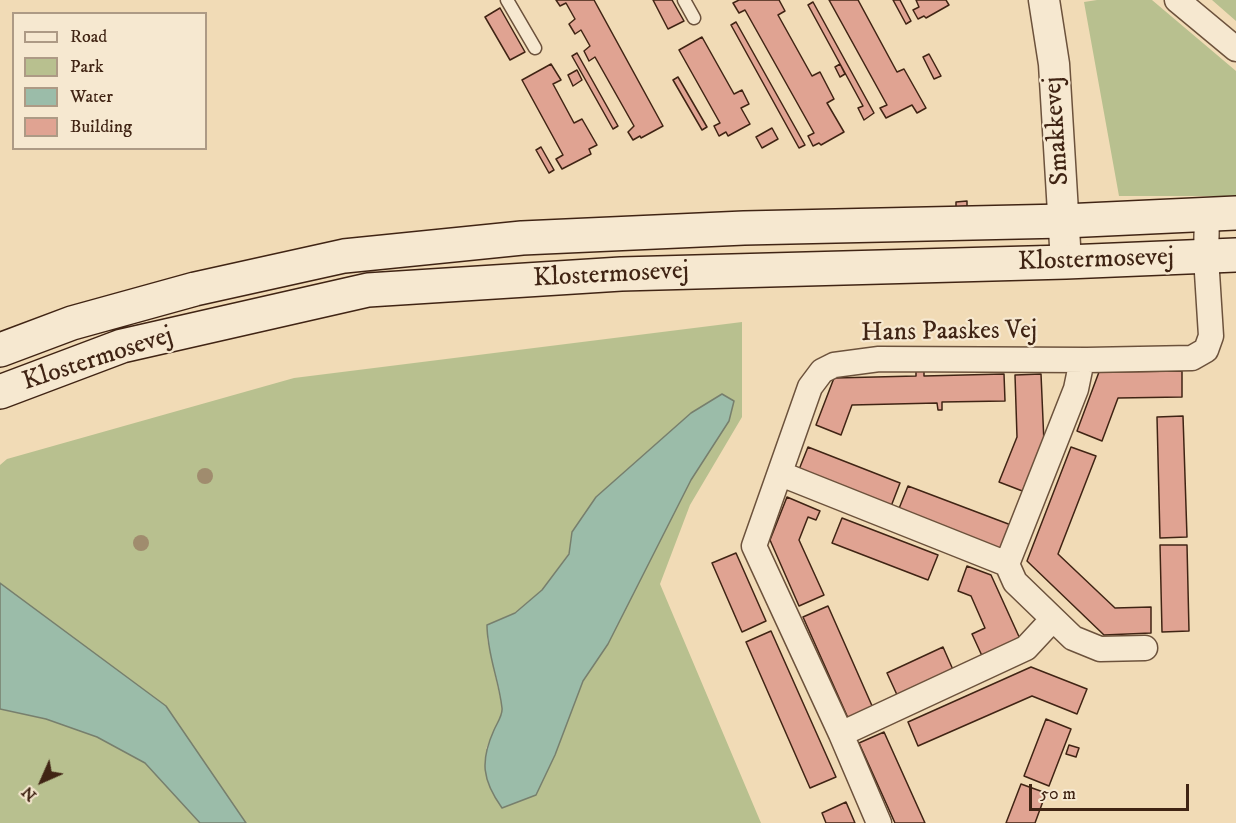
<!DOCTYPE html>
<style>
body{margin:0}
#map{position:relative;width:1236px;height:823px;overflow:hidden;background:#f1dbb6;font-family:"IM FELL DW Pica",serif}
canvas{display:block}
.legend{position:absolute;left:12px;top:12px;width:195px;height:138px;box-sizing:border-box;background:#f6e8d0;border:2px solid #ad9a85;margin:0;padding:8px 10px;list-style:none;font-size:18px;color:#402414}
.legend li{display:flex;align-items:center;gap:12px;height:30px}
.legend b{width:30px;border:2px solid #ad9a85}
.north{position:absolute;left:12px;top:751px;width:60px;height:60px;-webkit-text-stroke:4px #f6e8d0;paint-order:stroke;rotate:225deg;font-size:16px;font-weight:700;line-height:24px;text-align:center;color:#402414}
.north::after{content:'';display:block;margin:auto;width:21px;height:27px;background:#402414;clip-path:polygon(50% 0,100% 100%,50% 72%,0 100%)}
.scale{position:absolute;left:1029px;top:784px;width:160px;height:27px;box-sizing:border-box;border:3px solid #402414;border-top:0;padding-left:8px;font-size:18px;line-height:21px;white-space:nowrap;color:#402414;-webkit-text-stroke:4px #f6e8d0;paint-order:stroke}
</style>
<div id="map">
<canvas width="1236" height="823"></canvas>
<ul class="legend">
<li><b style="height:8px;background:#f6e8d0"></b>Road</li>
<li><b style="height:16px;background:#b8c08f"></b>Park</li>
<li><b style="height:16px;background:#9bbca9"></b>Water</li>
<li><b style="height:16px;background:#e0a392"></b>Building</li>
</ul>
<div class="north">N</div>
<div class="scale">50 m</div>
</div>
<script>
const ctx = document.querySelector('canvas').getContext('2d');
ctx.lineJoin = 'round';
function paint(path, color) { ctx.fillStyle = color; ctx.fill(path, 'evenodd'); }
function trace(path, color, width, dash) { ctx.strokeStyle = color; ctx.lineWidth = width; ctx.lineCap = dash ? 'butt' : 'round'; ctx.setLineDash(dash || []); ctx.stroke(path); }
function label(font, color, halo, rows, align = 'center') {
  ctx.font = font + ' "IM FELL DW Pica",serif'; ctx.lineWidth = 4.5; ctx.setLineDash([]); ctx.textBaseline = 'middle'; ctx.strokeStyle = halo; ctx.fillStyle = color; for (const [text, x, y, turn = 0] of rows) {
    ctx.save(); ctx.translate(x, y); ctx.rotate((+turn || 0) * Math.PI / 180); ctx.textAlign = isNaN(turn) ? turn : align; if (halo) ctx.strokeText(text, 0, 0); ctx.fillText(text, 0, 0); ctx.restore();
  }
}
const green = new Path2D(`
 M1097,0H1152L1236,71V196H1119L1084,2Z
 M1212,0H1236V21Z
 M742,322V417L690,505L660,584L761,823H246L166,706L0,583V465L7,459L294,378ZM691,413L729,421L691,479L608,644L583,681L555,755L486,749L503,711L487,639V625L514,613L542,590L569,553L572,532L596,497Z
 M0,709L46,719L97,737L145,763L200,823H0Z`);
const water = new Path2D(`
 M722,394L734,401L729,421L691,480L608,644L583,681L555,755L536,795L502,808C482,780 480,761 494,730C497,723 503,715 502,708C499,680 487,654 487,625L515,613L542,590L569,554L572,532L596,497L691,413Z
 M0,583L166,706L246,823H200L145,763L97,737L46,719L0,709Z`);
const building = new Path2D(`
 M556,0H594L663,126L641,138L640,136L633,140L628,132L634,126L595,57L589,61L584,51L590,46L581,30L575,34L569,24L575,19L566,3L560,6Z
 M653,0H672L684,21L668,29Z
 M739,0H779L785,11L778,15L812,76L820,72L834,99L827,103L844,132L821,145L819,143L813,146L808,136L814,133L745,10L739,13L733,3Z
 M829,0H858L897,72L904,69L926,108L917,113L912,105L886,118L880,108L887,105Z
 M893,0H900L911,21L906,24Z
 M916,0H946L949,5L926,18L924,16L918,19L913,10L919,7Z
 M813,2L874,113L864,120L858,108L863,106L808,5Z
 M500,8L525,52L510,60L485,17Z
 M736,22L805,145L799,148L731,25Z
 M702,37L734,94L742,90L749,104L741,108L750,124L728,136L726,132L719,136L714,126L720,123L679,50Z
 M577,53L618,126L613,129L572,56Z
 M929,54L941,76L934,79L923,57Z
 M551,64L561,80L553,84L574,123L582,119L597,145L589,149L591,154L562,169L556,159L563,155L522,80Z
 M840,64L845,74L840,77L835,67Z
 M577,70L582,80L573,86L568,75Z
 M678,77L707,127L702,130L673,80Z
 M772,128L778,139L762,148L756,137Z
 M541,147L554,170L549,173L536,150Z
 M967,201V206L956,207V202Z
 M916,366H924V376L1004,374L1005,401L942,402V410H938L937,403L852,405L841,435L816,425L834,378L916,376Z
 M1182,371V397L1118,398L1102,441L1077,431L1099,372Z
 M1041,374L1044,443L1025,492L999,482L1017,437L1015,375Z
 M1183,416L1187,537L1160,538L1157,417Z
 M808,447L900,483L890,509L798,472Z
 M1071,447L1096,456L1058,554L1115,608L1151,607V633L1104,635L1027,561Z
 M908,486L1011,525L1001,551L898,511Z
 M787,497L820,511L816,520L808,517L799,540L824,595L799,606L770,540Z
 M842,518L938,555L928,580L832,543Z
 M1160,545H1187L1189,631L1162,632Z
 M736,553L766,621L742,632L712,563Z
 M967,566L991,575L1021,641L983,658L972,634L985,628L971,596L958,591Z
 M828,606L873,708L848,718L803,617Z
 M771,631L836,777L810,788L746,642Z
 M943,647L954,672L898,697L887,673Z
 M1031,667L1087,689L1077,714L1032,696L918,746L908,722Z
 M1046,719L1071,729L1049,786L1024,776Z
 M884,732L925,823H895L859,743Z
 M1069,745L1079,748L1076,757L1066,754Z
 M1021,784L1046,793L1035,823H1006Z
 M846,802L855,823H826L822,813Z`);
const service = new Path2D(`
 M507,0L535,48
 M684,0L694,18`);
const minor = new Path2D(`
 M1177,0L1236,49
 M1082,360L1076,389L1007,564L1015,582L1073,638L1100,649L1145,648
 M781,474L1007,564
 M841,734L1026,648L1052,620
 M879,823L841,734L754,546L810,387L822,371L834,365L879,359L1087,360L1192,358L1206,350L1211,336L1206,257L1207,215`);
const tertiary = new Path2D(`
 M1044,0L1054,64L1066,262`);
const secondary = new Path2D(`
 M0,350L72,323L195,289L344,256L522,238L744,228L1064,221L1236,213
 M0,392L122,346L368,290L621,274L1066,262L1236,255`);
const trees = [
 [205,476],
 [141,543]
];
const streetNames = [
 ["Smakkevej",1058,131,-94],
 ["Klostermosevej",1096,261,-2],
 ["Klostermosevej",611,276,-3],
 ["Hans Paaskes Vej",949,333,-1],
 ["Klostermosevej",98,360,-18]
];
paint(green, '#b8c08f');
paint(water, '#9bbca9');
trace(water, '#777f6d', 1.5);
paint(building, '#e0a392');
trace(building, '#402414', 1.5);
trace(service, '#6c523c', 15);
trace(minor, '#6c523c', 27);
trace(tertiary, '#6c523c', 33);
trace(secondary, '#402414', 36);
trace(service, '#f6e8d0', 12);
trace(minor, '#f6e8d0', 24);
trace(tertiary, '#f6e8d0', 30);
trace(secondary, '#f6e8d0', 33);
ctx.fillStyle = '#a08c6e';
for (const [x, y] of trees) { ctx.beginPath(); ctx.arc(x, y, 8, 0, 2 * Math.PI); ctx.fill(); }
label('26px', '#402414', '#f6e8d0', streetNames);
</script>
